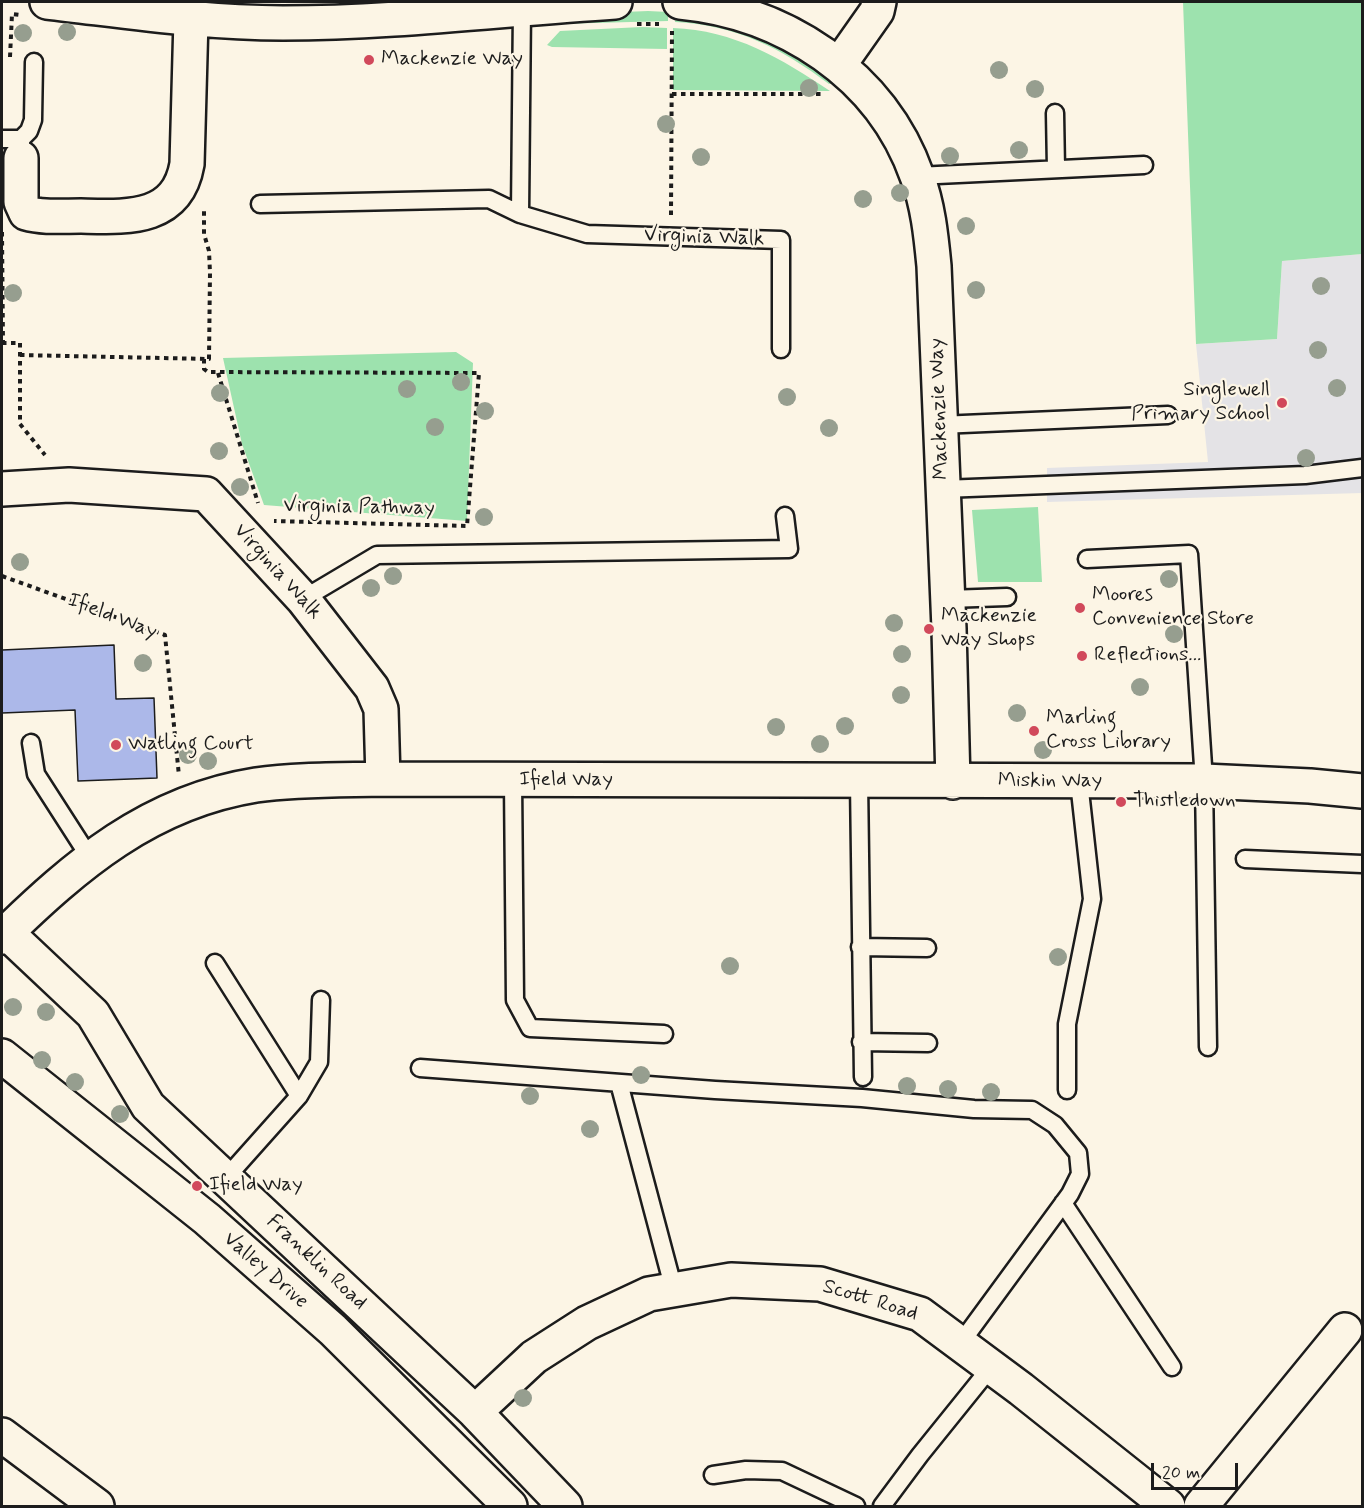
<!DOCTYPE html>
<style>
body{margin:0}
#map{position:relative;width:1364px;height:1508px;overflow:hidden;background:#fcf5e5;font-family:Mynerve,sans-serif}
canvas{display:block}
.frame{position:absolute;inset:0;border:3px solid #1c1c1c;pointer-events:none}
.scale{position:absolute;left:1151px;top:1463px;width:87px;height:27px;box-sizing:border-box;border:3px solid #1c1c1c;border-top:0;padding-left:8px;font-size:18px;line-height:21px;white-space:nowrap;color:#1c1c1c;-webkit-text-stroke:4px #fcf5e5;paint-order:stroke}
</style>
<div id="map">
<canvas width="1364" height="1508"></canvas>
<div class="frame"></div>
<div class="scale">20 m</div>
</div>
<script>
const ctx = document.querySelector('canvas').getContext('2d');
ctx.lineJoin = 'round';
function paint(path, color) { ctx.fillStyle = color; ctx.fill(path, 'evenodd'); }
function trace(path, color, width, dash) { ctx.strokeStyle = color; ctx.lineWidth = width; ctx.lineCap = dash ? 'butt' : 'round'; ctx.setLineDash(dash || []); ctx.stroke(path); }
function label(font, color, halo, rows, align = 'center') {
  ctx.font = font + ' Mynerve,sans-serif'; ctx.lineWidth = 4.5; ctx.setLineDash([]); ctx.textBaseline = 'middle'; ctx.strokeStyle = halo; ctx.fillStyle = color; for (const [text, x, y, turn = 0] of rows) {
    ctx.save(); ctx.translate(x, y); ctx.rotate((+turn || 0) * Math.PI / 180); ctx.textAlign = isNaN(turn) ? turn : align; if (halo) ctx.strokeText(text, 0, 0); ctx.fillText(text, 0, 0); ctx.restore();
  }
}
const built = new Path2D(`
 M1362,254V493L1047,502V468L1208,462L1196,344L1277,339L1282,261Z`);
const green = new Path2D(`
 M1183,2H1362V254L1282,261L1277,339L1196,344Z
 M648,11L668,12V21L557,24L577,14Z
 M676,11L768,36L840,83L829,84C781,48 736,25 675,22Z
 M642,27L667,28V49L552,47L547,45L560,31Z
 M673,28C734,30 782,59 830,91L673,90Z
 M456,352L473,363L467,521L264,505L242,444L223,358Z
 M1038,507L1042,582H978L972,510Z`);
const building = new Path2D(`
 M114,645L116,699L154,698L157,778L78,781L75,710L2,713V650Z`);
const path = new Path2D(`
 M637,24H659
 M10,57L12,14L20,15
 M672,94H824
 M671,215L672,31
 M2,232L3,343
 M2,343H20V424L45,455
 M20,355L209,359L210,273L209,251L204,234V207
 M204,359V369L208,372L479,373L467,526L274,521
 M218,373L258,503
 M2,576L165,635L179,776`);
const service = new Path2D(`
 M522,8L520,214L587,234L781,240V349
 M1055,113L1056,169
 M2,139H21
 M21,158V139L29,131L33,120L34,62
 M917,176L1144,165
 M260,204L489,199L520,214
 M940,425L1168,415
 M943,489L1305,475L1362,468
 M1087,559L1189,554L1204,781L1208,1047
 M303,599L377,555L789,549L785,516
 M948,599L1007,597
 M31,743L36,774L90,858
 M513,781L515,1000L530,1028L664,1034
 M859,781L863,1077
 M1245,859L1362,864
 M860,947L927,948
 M215,963L299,1096
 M861,1042L928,1043
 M420,1068L715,1090L862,1098L974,1109L1032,1110L1055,1125L1078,1153L1080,1174L1070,1194L960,1344
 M619,1083L674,1290
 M1067,1090V1024L1092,899L1079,782
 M225,1179L299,1096L319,1062L321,1000
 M1063,1203L1172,1367
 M713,1475L746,1470L782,1471L856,1506
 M882,1506L920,1455L991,1367`);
const minor = new Path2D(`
 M47,2C126,11 203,23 283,23C394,23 504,9 615,2
 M680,2C784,12 881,74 917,176C928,205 931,235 934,266L949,629L953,782
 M839,65L877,11L879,2
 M21,158V202L26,213C43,218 63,216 81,216C127,217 177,221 187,164L191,19
 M2,489L69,485L206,494L303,599L372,688L381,709L383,779
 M6,932L93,1014L148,1106L475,1412L565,1506
 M2,937C76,865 149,802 256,785C298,779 341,780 383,779L1204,781L1310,786L1362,791
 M475,1412L534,1357L587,1323L649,1294L731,1280L820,1284L920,1314L1021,1389L1168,1506
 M2,1435L97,1506
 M1201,1506L1345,1330`);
const tertiary = new Path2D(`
 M2,1056L207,1219L333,1330L510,1506`);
const trees = [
 [67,32],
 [23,33],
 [999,70],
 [809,88],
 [1035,89],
 [666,124],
 [1019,150],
 [950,156],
 [701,157],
 [900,193],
 [863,199],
 [966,226],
 [1321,286],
 [976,290],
 [13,293],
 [1318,350],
 [461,382],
 [1337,388],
 [407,389],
 [220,393],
 [787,397],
 [485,411],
 [435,427],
 [829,428],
 [219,451],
 [1306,458],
 [240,487],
 [484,517],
 [20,562],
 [393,576],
 [1169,579],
 [371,588],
 [894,623],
 [1174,634],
 [902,654],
 [143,663],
 [1140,687],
 [901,695],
 [1017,713],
 [845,726],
 [776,727],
 [820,744],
 [1043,750],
 [188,755],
 [208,761],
 [1058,957],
 [730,966],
 [13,1007],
 [46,1012],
 [42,1060],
 [641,1075],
 [75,1082],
 [907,1086],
 [948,1089],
 [991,1092],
 [530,1096],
 [120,1114],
 [590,1129],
 [523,1398]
];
const markers = [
 [369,60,6,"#d1495b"],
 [1282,403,6,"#d1495b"],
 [1080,608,6,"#d1495b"],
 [929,629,6,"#d1495b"],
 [1082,656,6,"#d1495b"],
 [1034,731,6,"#d1495b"],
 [116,745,6,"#d1495b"],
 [1121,802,6,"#d1495b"],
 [197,1186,6,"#d1495b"]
];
const poiNames = [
 ["Mackenzie Way",381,60],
 ["Singlewell",1270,391,"right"],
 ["Primary School",1270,415,"right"],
 ["Moores",1092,596],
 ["Convenience Store",1092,620],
 ["Mackenzie",941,617],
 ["Way Shops",941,641],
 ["Reflections...",1094,656],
 ["Marling",1046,719],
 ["Cross Library",1046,743],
 ["Watling Court",128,745],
 ["Thistledown",1133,802],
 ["Ifield Way",209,1186]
];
const streetNames = [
 ["Virginia Walk",704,238,2],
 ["Mackenzie Way",940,409,-92],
 ["Virginia Pathway",359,508,1],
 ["Virginia Walk",277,572,48],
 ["Ifield Way",112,617,21],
 ["Ifield Way",566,781],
 ["Miskin Way",1050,782],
 ["Franklin Road",316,1263,43],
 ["Valley Drive",265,1271,41],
 ["Scott Road",870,1301,17]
];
paint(built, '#e4e3e6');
paint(green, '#9de2ae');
paint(building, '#acb8e9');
trace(building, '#1c1c1c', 1.5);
trace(service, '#1c1c1c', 21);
trace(minor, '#1c1c1c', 38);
trace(tertiary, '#1c1c1c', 38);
trace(path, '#1c1c1c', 4, [4.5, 4.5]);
trace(service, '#fcf5e5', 16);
trace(minor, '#fcf5e5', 33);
trace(tertiary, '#fcf5e5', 33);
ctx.fillStyle = '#969e8f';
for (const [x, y] of trees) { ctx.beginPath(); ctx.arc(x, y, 9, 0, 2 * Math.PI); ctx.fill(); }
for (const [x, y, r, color] of markers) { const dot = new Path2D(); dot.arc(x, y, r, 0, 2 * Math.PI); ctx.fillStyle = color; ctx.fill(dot); trace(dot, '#fcf5e5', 2); }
label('21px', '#1c1c1c', '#fcf5e5', poiNames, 'left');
label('21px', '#1c1c1c', '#fcf5e5', streetNames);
</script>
